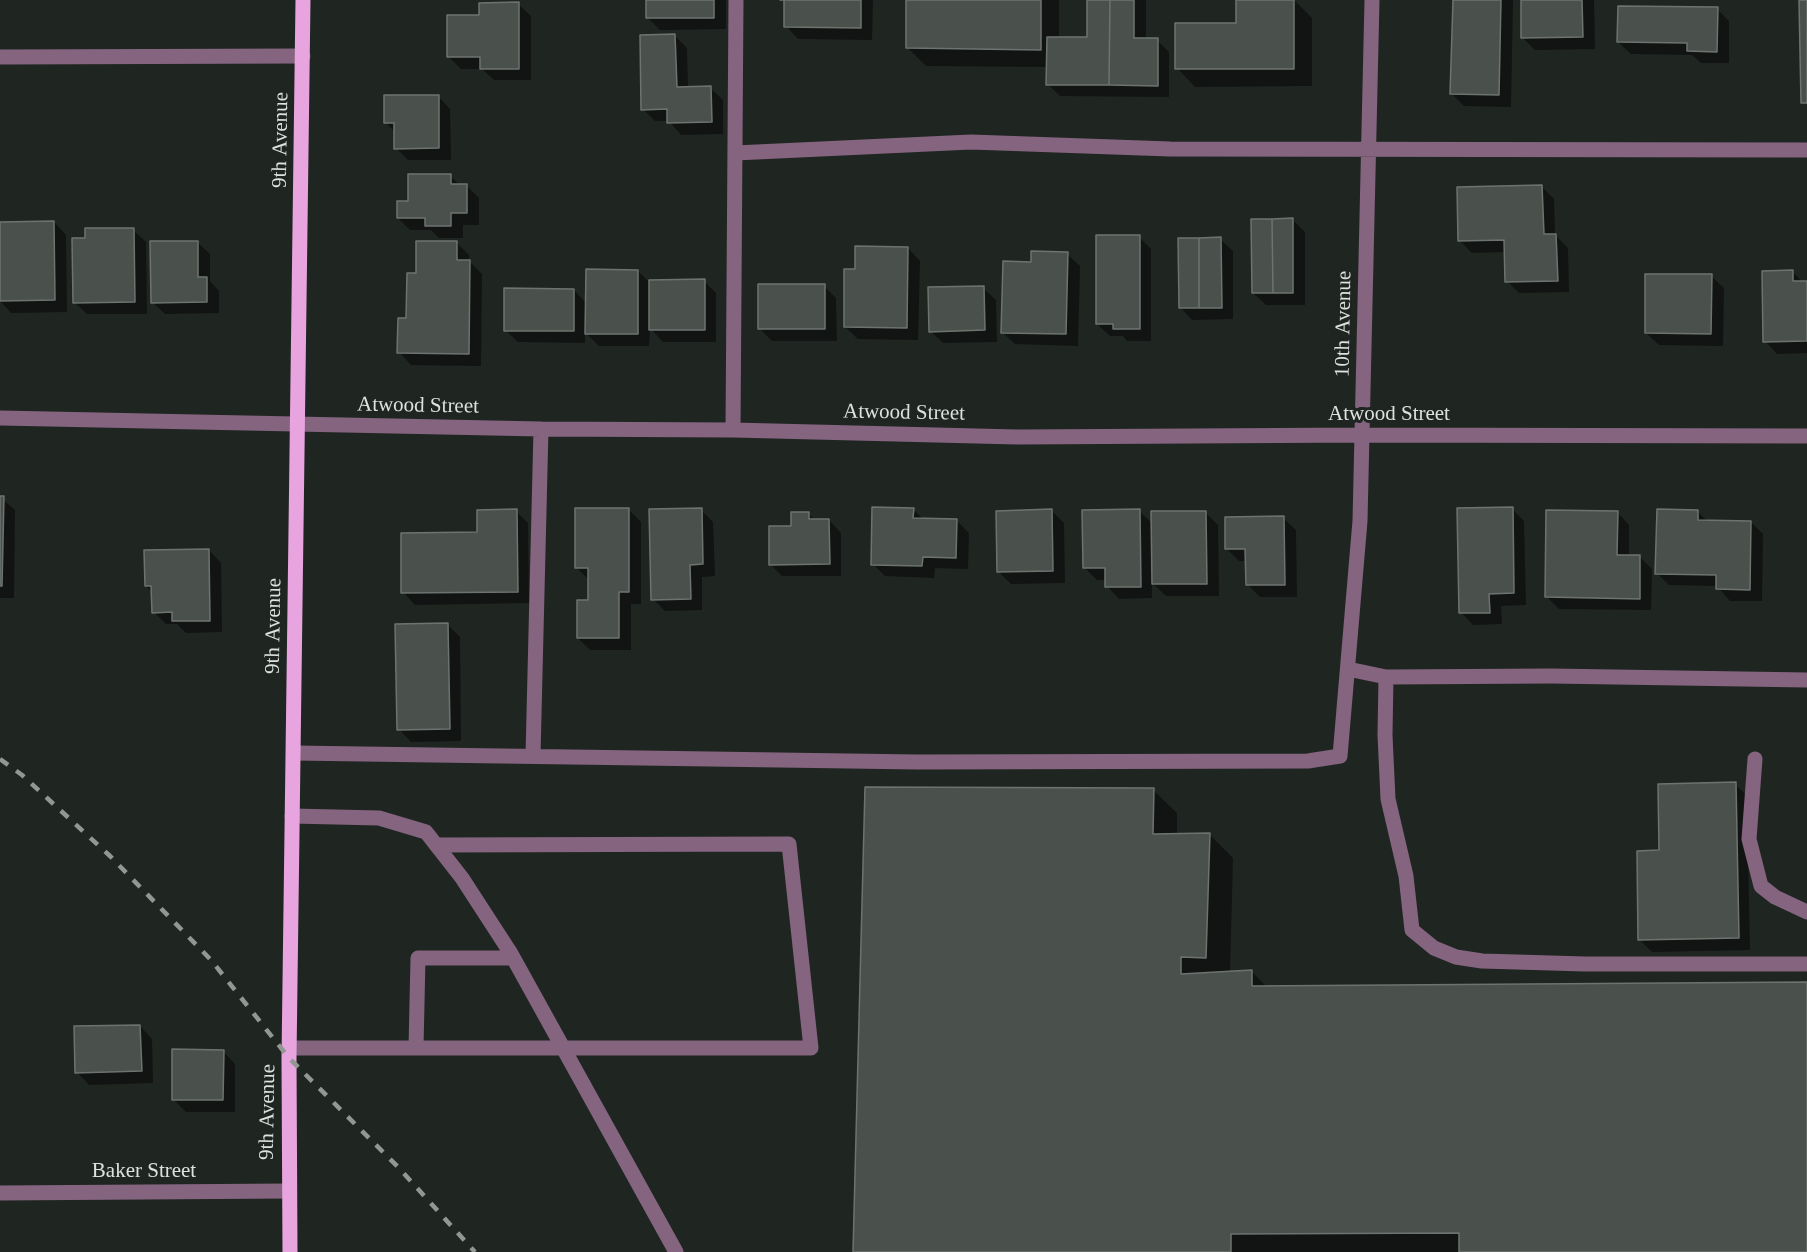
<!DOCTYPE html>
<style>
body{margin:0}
canvas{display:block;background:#1f2521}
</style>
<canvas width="1807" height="1252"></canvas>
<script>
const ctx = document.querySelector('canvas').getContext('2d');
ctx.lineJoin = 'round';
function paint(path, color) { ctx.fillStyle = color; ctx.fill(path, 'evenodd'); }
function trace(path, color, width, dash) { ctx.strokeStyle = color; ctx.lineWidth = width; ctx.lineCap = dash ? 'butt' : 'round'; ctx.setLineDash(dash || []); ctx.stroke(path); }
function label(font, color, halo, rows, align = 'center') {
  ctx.font = font + ' Georgia,serif'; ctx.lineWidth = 6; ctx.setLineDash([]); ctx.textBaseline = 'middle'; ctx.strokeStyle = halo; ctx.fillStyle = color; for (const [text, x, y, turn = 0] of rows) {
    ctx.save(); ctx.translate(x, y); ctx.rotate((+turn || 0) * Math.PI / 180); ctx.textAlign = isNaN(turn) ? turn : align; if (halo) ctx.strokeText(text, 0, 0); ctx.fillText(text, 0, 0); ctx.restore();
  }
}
const shadow = new Path2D(`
 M647,0H726V29L660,30L647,17Z
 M782,0H873L872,40L798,39L786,26V4Z
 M908,0H1059V38H1088V0H1146V40H1157L1169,52V97L1060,96L1048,84V67L926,66L908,48Z
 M1237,0H1294L1312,18V86L1195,87L1177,68L1238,25Z
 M1454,0H1513L1511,107L1464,106L1452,94Z
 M1522,0H1594L1595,49L1535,50L1523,38Z
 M518,4L531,16V80H494L482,69H461L449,57L481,16Z
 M1717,9L1729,21V63H1701L1692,55L1631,54L1618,42Z
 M675,36L687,48L688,88H710L723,100V134L681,135L669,121H655L643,109Z
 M438,96L450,109L451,160H408L396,148L395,132L385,122Z
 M450,176L460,185H466L479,198V225H463V238H439L431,230H410L398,218L409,203Z
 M1542,187L1554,199L1555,235L1568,248L1569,292L1519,293L1507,281L1506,252L1472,253L1459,240Z
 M1293,220L1305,232V305H1266L1253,293Z
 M54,222L66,235L67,312L11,313L0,301V223Z
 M133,230L146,242L147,314H87L74,302Z
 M1139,237L1151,249V341H1127L1123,336H1110L1097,324Z
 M1220,239L1233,251V319L1192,320L1180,307Z
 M197,242L210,254V281L219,291V313L165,314L152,302Z
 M457,243L469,255V261L482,274L481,366L411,365L399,352L417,275Z
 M908,248L920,261L918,340L858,339L845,327Z
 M1067,254L1080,266L1078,346L1015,344L1002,332L1032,263Z
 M638,271L651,284L704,281L716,293V342H663L650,328L649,346H599L585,332V343L518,342L505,330L574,290L587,304Z
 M1793,272L1803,283H1807V353L1777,354L1765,341Z
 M1711,276L1724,288L1723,346L1659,345L1646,333Z
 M824,286L836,298L837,341H772L760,329Z
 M983,288L996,300L997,342L943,343L930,331Z
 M0,497L15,510L14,598H0Z
 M913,509L924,520L957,521L969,533L968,569L935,568L934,578L885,576L873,564Z
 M1512,509L1524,521L1526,605L1501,606L1502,624L1473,625L1461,612Z
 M629,510L641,522V604H631V650H590L578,638L589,602V580L577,568Z
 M701,510L713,522L715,576L702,577V610L665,611L653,599Z
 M516,511L528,523L529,603L415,605L403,592Z
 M1052,511L1064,523L1065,583L1011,584L999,572Z
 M1139,511L1153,524L1206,513L1218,525L1219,596H1166L1152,583V598L1119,599L1107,586V580H1097L1085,568Z
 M1697,511L1707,521L1751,522L1763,534L1762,601H1730L1717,586L1669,585L1657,573Z
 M1617,512L1629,525V557H1640L1652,569L1651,610L1559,609L1546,596Z
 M809,514L815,520H829L841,533V576H782L770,564L793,527Z
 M1283,518L1296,530L1297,597H1260L1248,585L1247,561H1239L1227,549Z
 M209,550L221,563L222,632L186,633L177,624H166L154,612L153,593L146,586Z
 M448,625L460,637L461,741L411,742L399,729Z
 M1735,784L1747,796L1750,950L1652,952L1640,940Z
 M1153,790L1177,813V835L1209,834L1233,858L1230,973L1252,972L1267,987L1807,984V1252H854Z
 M140,1026L152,1039L153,1083L89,1085L77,1072Z
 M223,1051L235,1064V1112H186L173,1099Z`);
const building = new Path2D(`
 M646,0H714V18H646Z
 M780,0H861V28L784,27V0Z
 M906,0H1041V50L906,48Z
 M1087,0H1110L1109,85H1046L1047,37H1087Z
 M1110,0H1134V38H1158V86L1109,85Z
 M1236,0H1294V69H1175V23H1236Z
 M1453,0H1501L1499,95L1450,94Z
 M1521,0H1582L1583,37L1521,38Z
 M1799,0H1807V103H1801Z
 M519,2V69H480V57H447V15H479V3Z
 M1618,6L1718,7L1717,52L1687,51V43L1617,42Z
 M675,34L677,87L711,86L712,122L667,123V109L641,110L640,35Z
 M384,95H439V148L394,149V123H384Z
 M408,174H451V184H467V213H451V226H425V218H397V201H408Z
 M1542,185L1544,234H1556L1558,281L1505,282L1504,240L1458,241L1457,187Z
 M1293,218V293H1273L1272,219Z
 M1251,219H1272L1273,293H1252Z
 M54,221L55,300L0,301V222Z
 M85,228H134L135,302L73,303L72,238H85Z
 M1096,235H1140V329H1113V324H1096Z
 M1221,237L1222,308H1199V238Z
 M1178,238H1199V308H1179Z
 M150,241H198V277H207V302L151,303Z
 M416,241H457V260H470L469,354L397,353L398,318H406L407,273H416Z
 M855,246L908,247L907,328L844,327V269H855Z
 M1031,251L1068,252L1066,334L1001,333L1003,261L1031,262Z
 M586,269L638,270V334H585Z
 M1793,270V281H1807V341L1763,342L1762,271Z
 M1645,274H1712L1711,334L1645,333Z
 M705,279V330H649V280Z
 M758,284H825V329H758Z
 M984,286L985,330L929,332L928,287Z
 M504,288L574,289V331H504Z
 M0,496H4L2,586H0Z
 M872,507L914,508L913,518L957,519L956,558L923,557L922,566L871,565Z
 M1513,507L1514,593L1489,594L1490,613H1459L1457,508Z
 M575,508H629V592H619V638H577V600H588V568H575Z
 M702,508L703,564L690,565L691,599L651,600L649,509Z
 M517,509L518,592L401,593V533L477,532V510Z
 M1052,509L1053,571L997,572L996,511Z
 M1140,509L1141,587H1105V568H1083L1082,510Z
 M1657,509L1698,510V520L1751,521L1750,590L1716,589V575L1655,574Z
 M1546,510L1618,511L1617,555H1640V599L1545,597Z
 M1151,511H1206L1207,584H1152Z
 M791,512H809V519H829L830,564L769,565V526H791Z
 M1284,516L1285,585H1246L1245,549H1225V517Z
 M209,549L210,621H172V612L152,613L151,586H145L144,550Z
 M448,623L450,729L397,730L395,624Z
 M1736,782L1739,938L1638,940L1637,851L1659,850L1658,784Z
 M865,787L1154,788L1153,834L1210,833L1206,958L1181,957V974L1252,970V986L1807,982V1252H1459V1233L1231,1234V1252H853Z
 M140,1025L142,1071L75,1073L74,1026Z
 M172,1049L224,1050L223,1100H172Z`);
const minor = new Path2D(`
 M0,57L303,56
 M735,153L971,142L1170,149L1807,150
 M0,418L541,429L733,430L1017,437L1363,435L1807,436
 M733,430L736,0
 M1348,669L1386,677L1551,676L1807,680
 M1386,677L1385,735L1388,799L1406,876L1412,930L1434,948L1456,957L1482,961L1585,964H1807
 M294,753L918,762L1308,761L1340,756L1360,521L1372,0
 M533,755L541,429
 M1755,759L1749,839L1761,886L1775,897L1807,912
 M292,816L379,818L426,832L462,878L510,952L676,1252
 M290,1048H811L789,844L436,845
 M416,1048L418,958H513
 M0,1193L288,1191`);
const major = new Path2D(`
 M290,1252L289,1058L303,0`);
const rail = new Path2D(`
 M0,759L22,775L110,856L211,960L289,1058L398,1167L475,1252`);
const streetNames = [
 ["9th Avenue",281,140,-89],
 ["10th Avenue",1344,324,-89],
 ["Atwood Street",418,406,1],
 ["Atwood Street",904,413,1],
 ["Atwood Street",1389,414],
 ["9th Avenue",274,626,-89],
 ["9th Avenue",268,1112,-89],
 ["Baker Street",144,1171]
];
paint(shadow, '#0007');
paint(building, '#4a504c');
trace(building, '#6d7470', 1.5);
trace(minor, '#84647f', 15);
trace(major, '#e7a4de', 15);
trace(rail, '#929794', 4.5, [10, 10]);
label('21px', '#dde1df', '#1f2521', streetNames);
</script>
